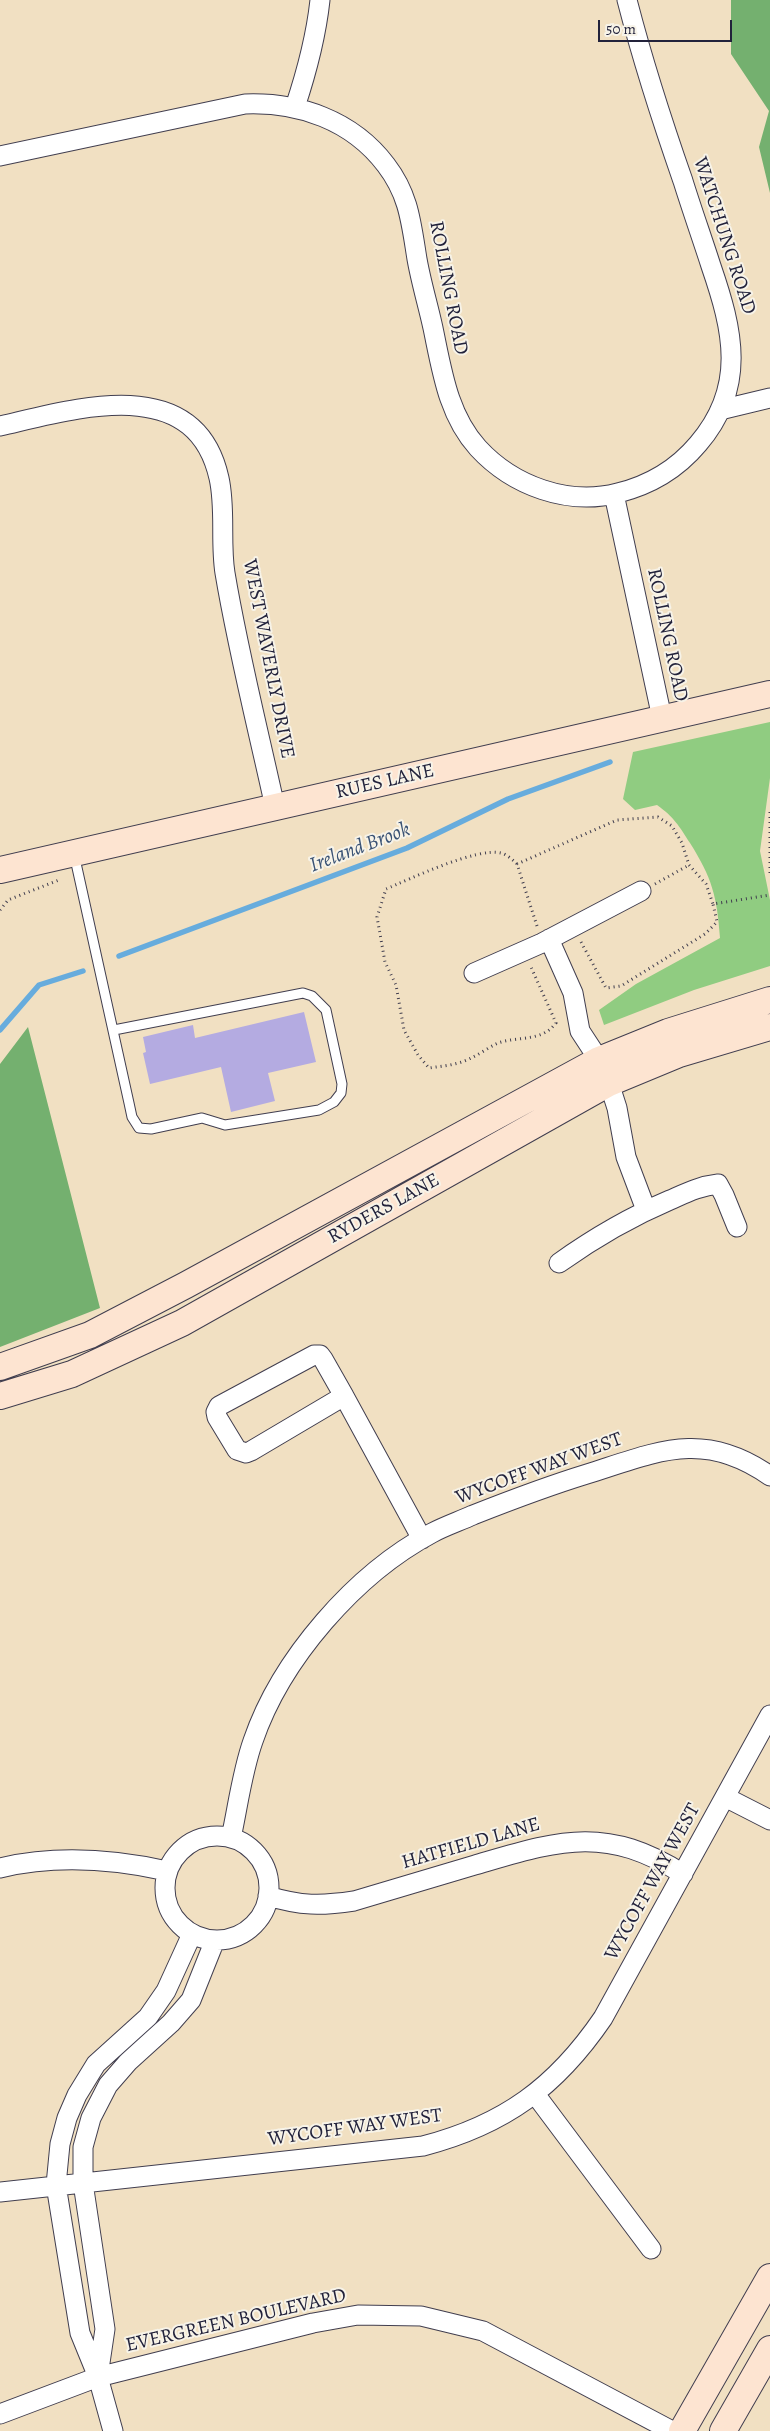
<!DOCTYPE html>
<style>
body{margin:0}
#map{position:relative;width:770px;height:2431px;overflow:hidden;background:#f1e0c2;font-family:Alegreya,serif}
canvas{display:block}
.scale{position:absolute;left:598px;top:20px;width:134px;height:22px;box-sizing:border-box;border:2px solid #22223b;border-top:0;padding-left:6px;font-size:15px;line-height:18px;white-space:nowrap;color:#22223b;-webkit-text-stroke:4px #f7f3e8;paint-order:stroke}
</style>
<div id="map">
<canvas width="770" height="2431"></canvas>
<div class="scale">50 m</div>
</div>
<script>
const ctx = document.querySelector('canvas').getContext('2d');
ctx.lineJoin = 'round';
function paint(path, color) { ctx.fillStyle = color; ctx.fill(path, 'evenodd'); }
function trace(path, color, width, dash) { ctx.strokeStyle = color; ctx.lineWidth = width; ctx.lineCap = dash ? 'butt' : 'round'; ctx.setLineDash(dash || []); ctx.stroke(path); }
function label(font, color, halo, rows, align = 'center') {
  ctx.font = font + ' Alegreya,serif'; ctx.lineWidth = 4; ctx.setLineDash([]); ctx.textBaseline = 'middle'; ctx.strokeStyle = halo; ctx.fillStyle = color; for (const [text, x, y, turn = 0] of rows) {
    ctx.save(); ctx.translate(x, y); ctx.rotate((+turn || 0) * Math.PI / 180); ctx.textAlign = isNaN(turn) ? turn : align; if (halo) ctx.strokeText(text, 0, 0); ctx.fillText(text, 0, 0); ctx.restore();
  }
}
const green = new Path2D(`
 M770,722V778L760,851L770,900V966L694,990L604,1025L599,1010L636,984L720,938C717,896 712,878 690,843C679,826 674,817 657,805L635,810L623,799L633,752Z`);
const forest = new Path2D(`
 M731,0H770V193L759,147L769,111L731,54Z
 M28,1027L100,1308L0,1347V1064Z`);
const stream = new Path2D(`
 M119,956L407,848L508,799L610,762
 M0,1030L39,985L83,971`);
const building = new Path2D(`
 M304,1012L316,1062L268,1073L275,1101L231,1112L221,1067L150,1084L143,1053L146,1052L143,1037L193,1025L195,1038Z`);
const path = new Path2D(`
 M770,812V875
 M517,864C513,860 506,854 501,853C477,847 410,879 386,889L377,917L385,962L396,985L404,1030L418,1055L429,1068C443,1066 458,1065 471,1058C480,1054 489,1047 498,1043C518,1036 542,1042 556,1023L531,967
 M655,884L689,865
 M0,910L8,900L59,880
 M537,926L517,864L617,820L658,817L672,826L682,843L689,865L706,884L713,904
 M581,942L606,988L621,986L705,934L717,922L713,904L770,895`);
const lane = new Path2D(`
 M74,854L129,1103L132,1117L139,1128L151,1129L202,1118L225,1125L319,1110L334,1102L341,1093L342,1084L326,1010L312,996L303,993L114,1030`);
const street = new Path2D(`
 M295,107C307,71 316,37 320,0
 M0,156L245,104C299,102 352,120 386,165C409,195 411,222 417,259C421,282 428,305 433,328C442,371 448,415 478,448C513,486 568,506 618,493C650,485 677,469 698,444C747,387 733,330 711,266C702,238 692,210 683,181C662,121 643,62 627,0
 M720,410L770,398
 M0,426C75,409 195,371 219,478C226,509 220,542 225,573C238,651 258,729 275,807
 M614,494L662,718
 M549,939L573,993L580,1031L599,1060L609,1083L617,1108L626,1157L646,1210
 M474,973L542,943L641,891
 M559,1263C594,1238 630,1217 670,1200C686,1193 700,1186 718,1184L724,1195L737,1227
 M314,1355H320L323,1359L344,1396L251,1451L246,1453L237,1450L217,1417L216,1412L219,1406Z
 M344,1396L422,1539
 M725,1797L770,1820
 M165 1888a52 52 0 1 1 104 0a52 52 0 1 1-104 0Z
 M231,1838C238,1806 242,1772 253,1741C281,1659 355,1574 432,1533C445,1526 460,1521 473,1515C511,1500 548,1486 587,1474C657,1452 703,1429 770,1476
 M0,1868C54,1855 113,1859 167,1871
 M268,1896C301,1906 321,1906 354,1901C394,1889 435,1877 475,1865C558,1841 604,1824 683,1874
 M535,2094L651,2249
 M0,2192L423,2146C504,2125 556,2087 603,2018L770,1715
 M98,2376L105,2329L83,2183V2147L91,2118L108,2085L128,2062L171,2023L191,2000L215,1940
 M0,2414L98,2377L313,2323L358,2315L421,2316L483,2331L672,2431
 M113,2431L98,2377L80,2333L56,2185L60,2144L67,2118L77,2095L96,2064L148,2017L166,1991L192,1934`);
const secondary = new Path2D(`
 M0,870L770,694
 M0,1367L90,1335L186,1285L599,1060L668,1032L770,1000
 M0,1396L72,1374L182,1323L609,1083L679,1054L770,1027
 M682,2431L770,2277
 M723,2431L770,2349`);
const streetNames = [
 ["WATCHUNG ROAD",724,236,72],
 ["ROLLING ROAD",448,288,79],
 ["ROLLING ROAD",667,635,78],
 ["WEST WAVERLY DRIVE",268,659,79],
 ["RUES LANE",385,782,-13],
 ["RYDERS LANE",384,1209,-29],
 ["WYCOFF WAY WEST",539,1469,-20],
 ["HATFIELD LANE",471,1844,-16],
 ["WYCOFF WAY WEST",653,1882,-61],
 ["WYCOFF WAY WEST",355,2128,-8],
 ["EVERGREEN BOULEVARD",236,2321,-13]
];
const waterNames = [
 ["Ireland Brook",360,848,-21]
];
paint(green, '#90cc81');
paint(forest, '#74b06f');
trace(stream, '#67acdd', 5.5);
paint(building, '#b4abe1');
trace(lane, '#413e4f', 11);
trace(street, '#413e4f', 21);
trace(secondary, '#413e4f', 28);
trace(path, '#413e4f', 3, [1, 4]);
trace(lane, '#fff', 9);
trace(street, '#fff', 19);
trace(secondary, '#fde4d1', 26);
label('20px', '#22223b', '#f7f3e8', streetNames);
label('italic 21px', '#3a5274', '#f7f3e8', waterNames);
</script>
